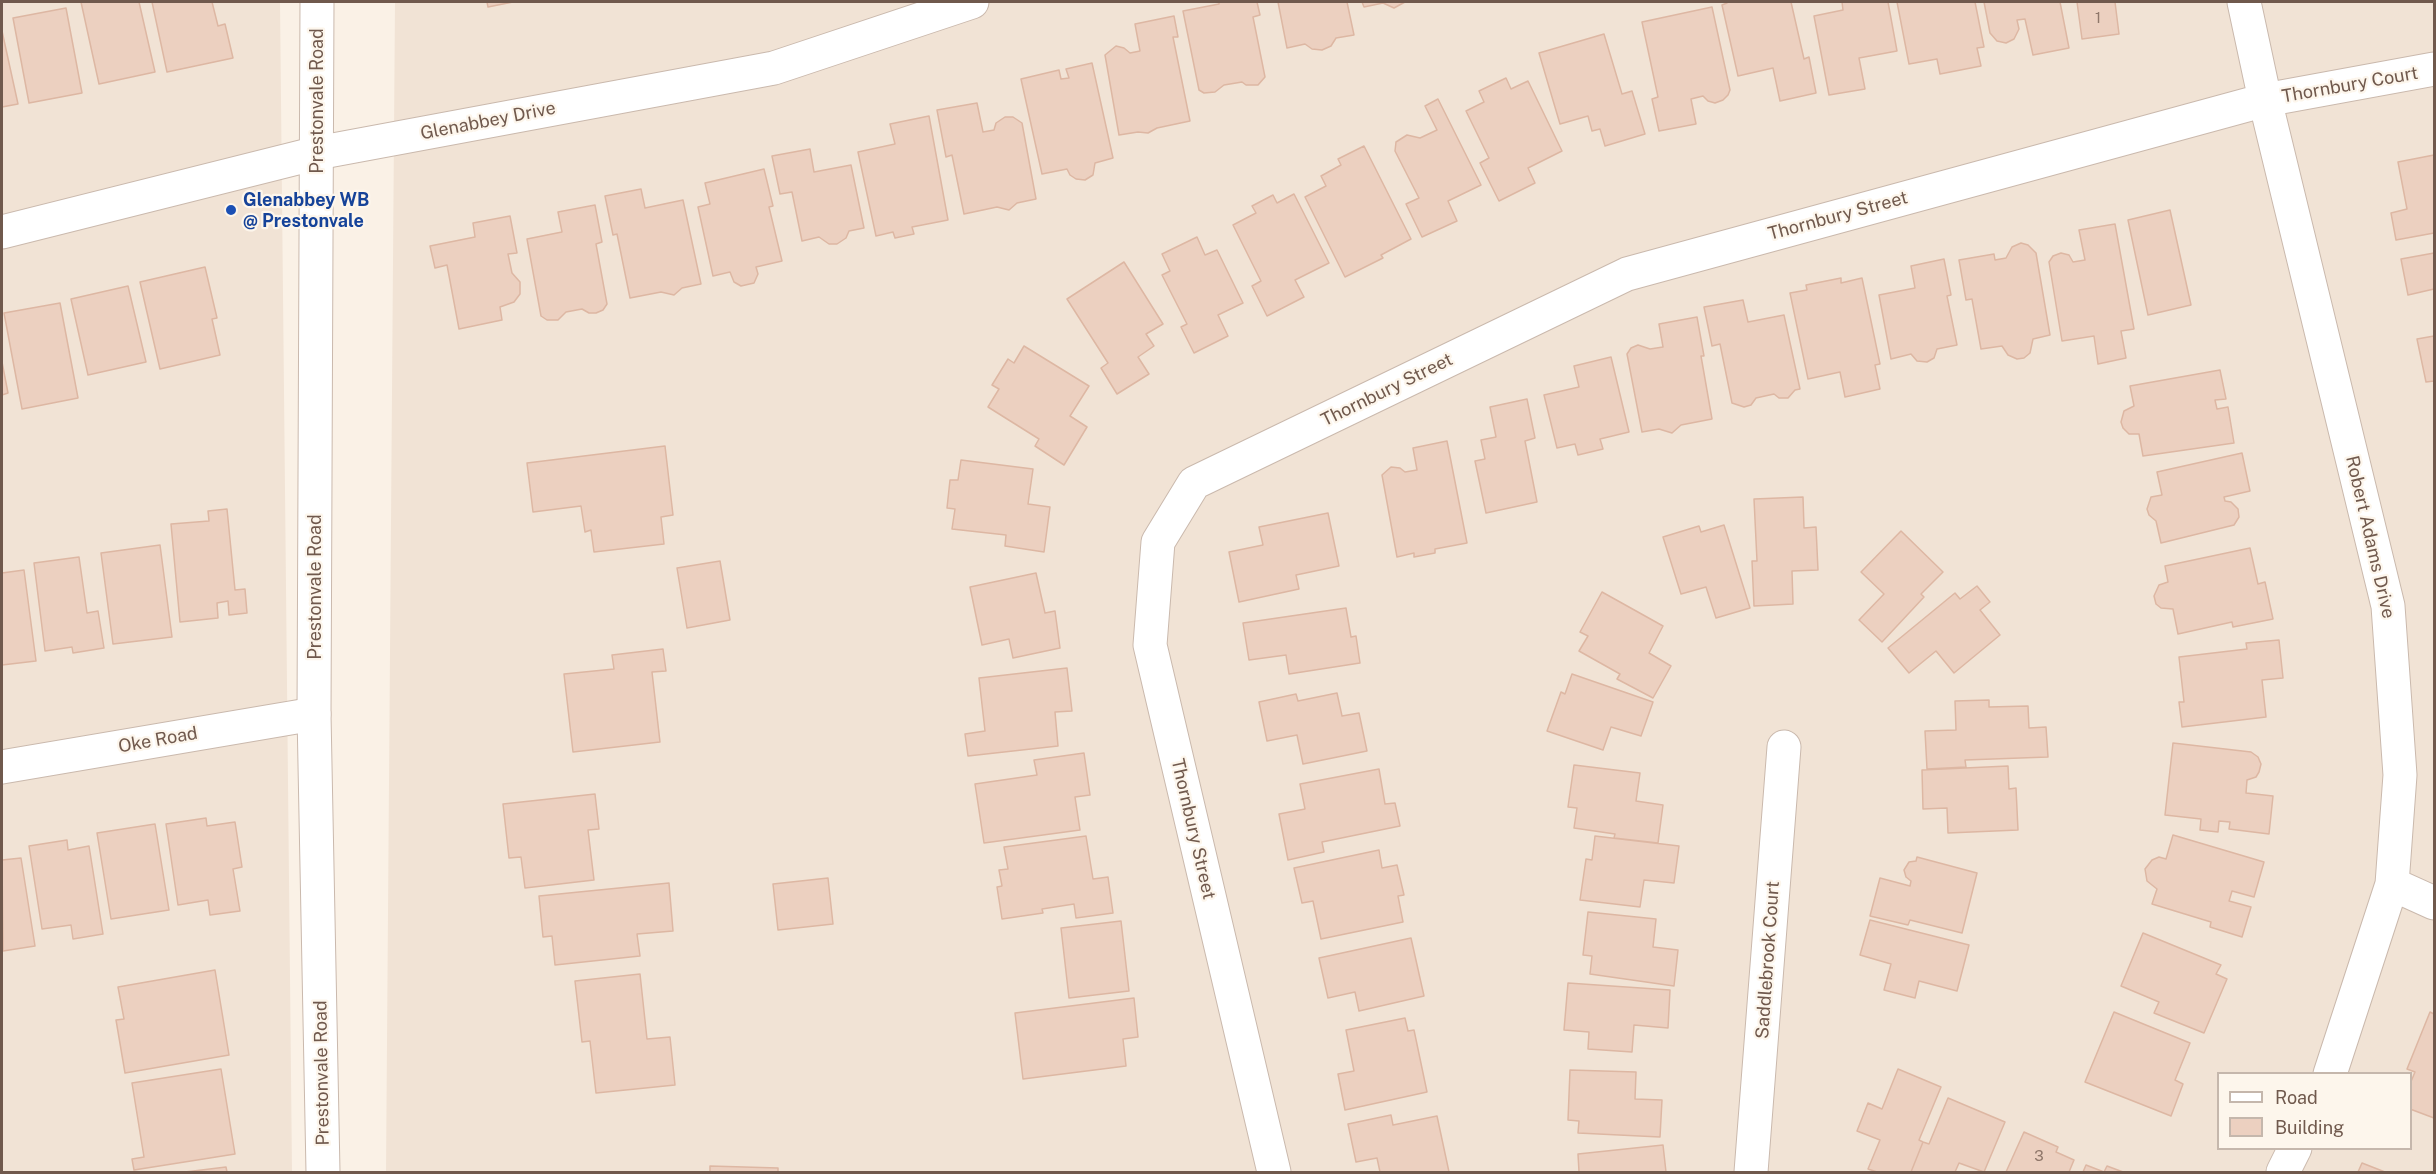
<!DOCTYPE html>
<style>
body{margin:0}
#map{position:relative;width:2436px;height:1174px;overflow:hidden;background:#faf1e6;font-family:"Public Sans",sans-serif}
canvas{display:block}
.frame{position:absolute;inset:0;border:3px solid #70594d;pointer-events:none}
.legend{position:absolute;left:2217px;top:1072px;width:195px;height:78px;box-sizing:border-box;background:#fdf6ec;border:2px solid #c5b7ac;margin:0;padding:8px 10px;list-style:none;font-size:18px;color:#70594d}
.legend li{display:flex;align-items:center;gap:12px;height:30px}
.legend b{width:30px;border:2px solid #c5b7ac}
</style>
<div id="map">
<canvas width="2436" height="1174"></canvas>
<div class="frame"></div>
<ul class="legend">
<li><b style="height:8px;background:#fff"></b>Road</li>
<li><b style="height:16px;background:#ecd0c0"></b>Building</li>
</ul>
</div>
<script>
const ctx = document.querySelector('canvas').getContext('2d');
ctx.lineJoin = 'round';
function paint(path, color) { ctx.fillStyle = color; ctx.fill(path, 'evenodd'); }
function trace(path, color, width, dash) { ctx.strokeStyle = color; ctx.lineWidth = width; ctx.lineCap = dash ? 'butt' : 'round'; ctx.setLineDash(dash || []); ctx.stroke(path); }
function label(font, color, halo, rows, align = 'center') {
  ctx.font = font + ' "Public Sans",sans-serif'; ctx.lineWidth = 4.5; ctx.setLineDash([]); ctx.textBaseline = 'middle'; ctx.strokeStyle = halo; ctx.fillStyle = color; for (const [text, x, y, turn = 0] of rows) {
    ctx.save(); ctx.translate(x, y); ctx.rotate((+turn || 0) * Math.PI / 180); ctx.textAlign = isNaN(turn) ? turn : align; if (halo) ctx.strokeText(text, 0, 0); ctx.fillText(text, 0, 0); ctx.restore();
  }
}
const residential = new Path2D(`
 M2,2H280L292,1172H2Z
 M395,2H2434V1172H386ZM2218,1074H2410V1148H2218Z`);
const building = new Path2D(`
 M81,2H139L155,72L99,84Z
 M152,2H212L218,26L225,24L233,58L167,72Z
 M487,2H513L488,7Z
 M1219,2H1257L1260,15L1253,17L1265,77L1258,85H1246L1242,82L1224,85L1215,92L1204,93L1199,90L1183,11L1219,4Z
 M1278,2H1347L1354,35L1336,38L1331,46L1322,50L1312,49L1305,44L1287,48Z
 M1362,2H1405L1394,8L1383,3L1364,7Z
 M1726,2H1791L1804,59L1809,57L1816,93L1780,101L1773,68L1738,76L1722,5L1727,3Z
 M1842,2H1888L1897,51L1859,58L1865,89L1829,95L1814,16L1843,10Z
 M1897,2H1975L1984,47L1977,48L1981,66L1940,74L1937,59L1909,64Z
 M1984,2H2060L2069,48L2033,55L2025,19L2017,20L2019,29L2014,39L2006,43L1997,41L1990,33Z
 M2077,2H2122H2115L2119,34L2082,39Z
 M1712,7L1730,90L1728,95L1723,100L1715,103L1708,101L1703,96L1691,99L1696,124L1659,131L1652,99L1658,97L1642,22Z
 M66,8L82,93L29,103L13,18Z
 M1174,16L1178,37H1173L1190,121L1157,128L1148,133L1138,132L1119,135L1105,55L1116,46L1124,48L1130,53L1140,51L1135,24Z
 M2,31L18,104L2,107Z
 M1604,34L1622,94L1632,91L1645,134L1605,146L1600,129L1592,131L1588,116L1560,124L1539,53Z
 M1092,63L1113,158L1095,163L1093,175L1085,180L1076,179L1070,175L1067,169L1042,174L1021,79L1059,70L1061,79L1069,78L1066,69Z
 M1506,78L1511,89L1528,81L1562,151L1528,168L1535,183L1499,201L1480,163L1489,158L1466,111L1484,102L1479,91Z
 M1438,99L1481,185L1448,201L1457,221L1422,237L1406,204L1419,198L1395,151L1396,142L1407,135L1420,138L1437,130L1425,106Z
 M977,103L983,132L994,130L996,123L1005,117H1013L1022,123L1036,199L1017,203L1009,210L997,207L964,214L952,155L946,157L937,110Z
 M929,116L948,220L912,227L914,234L895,238L893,232L876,236L858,152L895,144L890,124Z
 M1364,146L1411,239L1381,255L1383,258L1345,277L1305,197L1326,186L1321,176L1341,165L1338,159Z
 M810,149L814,172L851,165L864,228L849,231L846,238L837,244H829L819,237L802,241L792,192L780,194L772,156Z
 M2434,155V233L2396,240L2391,213L2407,209L2398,162Z
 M764,169L773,206L769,207L782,261L756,267L758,274L754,283L741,286L734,282L730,272L713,276L698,207L710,204L705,183Z
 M641,189L645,208L683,200L701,284L682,288L674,295L661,292L630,298L617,234L613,235L605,196Z
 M1294,194L1329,263L1295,280L1304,297L1267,316L1252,286L1261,281L1233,225L1256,213L1252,206L1273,195L1277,203Z
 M595,205L602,242L596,244L607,304L603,310L596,313H589L582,309L566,312L558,320H547L541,316L527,239L562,232L558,212Z
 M2170,210L2191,305L2148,315L2128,220Z
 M510,216L517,253L508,254L512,273L520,282V294L514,302L500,307L502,320L459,329L447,265L435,268L430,246L475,237L473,223Z
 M2115,224L2134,329L2121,331L2126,358L2098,364L2094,336L2062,341L2049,262L2053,256L2061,253L2069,255L2073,262L2085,260L2079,230Z
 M1197,237L1205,255L1217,250L1243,303L1218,315L1228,336L1194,353L1181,327L1187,324L1162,275L1170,271L1162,254Z
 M2021,243L2028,245L2036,253L2050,335L2033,339L2030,353L2024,358L2017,359L2008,355L2002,346L1981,349L1972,299L1966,300L1959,260L1994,254L1995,260L2006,258L2012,247Z
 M2434,253V289L2408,295L2401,259Z
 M1944,259L1951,295L1947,296L1957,345L1937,349L1934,358L1927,362L1917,361L1911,354L1891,359L1879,295L1915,288L1911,266Z
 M1124,262L1163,324L1146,334L1154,346L1138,357L1149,374L1117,394L1101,368L1108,363L1067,299Z
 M205,267L217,318L212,319L220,355L160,369L140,282Z
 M1841,278V283L1862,278L1880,364L1875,365L1880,389L1845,397L1840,372L1808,379L1790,293L1807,290L1806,285Z
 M128,286L146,362L88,375L71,299Z
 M1743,300L1748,322L1784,315L1800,389L1795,390L1788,398H1779L1774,394L1756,398L1751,405L1744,407L1732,403L1720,344L1712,346L1704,307Z
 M60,303L78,398L22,409L4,313Z
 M1697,317L1704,356H1701L1712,419L1681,425L1672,433L1659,429L1642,432L1627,354L1631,348L1638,345L1650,349L1663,347L1659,324Z
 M2434,336V381L2426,382L2417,339Z
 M1024,346L1089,386L1070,416L1087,427L1064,465L1035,446L1039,439L988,407L999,389L992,385L1008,359L1014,363Z
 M1611,357L1629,432L1600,439L1603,449L1578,455L1575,444L1557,448L1544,395L1579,387L1574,366Z
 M2,362L8,393L2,395Z
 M2220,370L2226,399L2215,400L2217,409L2228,407L2234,443L2143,456L2139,434H2129L2123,428L2121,422L2124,411L2134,406L2130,386Z
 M1527,399L1535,438L1525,441L1537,502L1486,513L1475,461L1485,459L1481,440L1496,437L1490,407Z
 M1447,441L1467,543L1435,549V553L1414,557V553L1397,557L1382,475L1391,467L1400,468L1405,472L1417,470L1413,448Z
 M665,446L673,515L661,517L664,544L594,552L591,530L585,532L581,506L533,512L527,463Z
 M2242,453L2250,491L2224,497L2225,501L2231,502L2238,509L2239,517L2234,525L2161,543L2156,521L2149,515L2147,509L2151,497L2162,495L2157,472Z
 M961,460L1033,469L1028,504L1050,507L1044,552L1005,546L1006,535L952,529L955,509L947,508L950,480H958Z
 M1803,497L1804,528L1816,527L1818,570L1792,571L1793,604L1754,606L1752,561H1757L1754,499Z
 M227,509L235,590L245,589L247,613L229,615L228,601L217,603L218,618L180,622L171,524L209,521L208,511Z
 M1328,513L1339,566L1296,575L1299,589L1239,602L1229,552L1263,545L1259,527Z
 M1724,525L1750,608L1716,618L1706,587L1681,594L1663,537L1699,526L1701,532Z
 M1901,531L1943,572L1921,594L1924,597L1882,642L1859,620L1884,594L1861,572Z
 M160,545L172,637L113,644L101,553Z
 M2250,548L2258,584L2265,582L2273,619L2233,627L2232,622L2178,634L2173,609L2161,608L2156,604L2154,596L2159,585L2168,582L2165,566Z
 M79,557L87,613L98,611L104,648L73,653L72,647L45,651L34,563Z
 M720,561L730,620L687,628L677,568Z
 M24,570L36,661L2,665V573Z
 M1036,573L1045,613L1055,611L1060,648L1013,658L1009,639L982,645L970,587Z
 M1977,586L1990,602L1980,610L2000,635L1954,673L1936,651L1909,673L1888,648L1955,593L1960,599Z
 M1602,592L1663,626L1649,653L1671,666L1653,698L1617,679L1620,674L1579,651L1588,636L1580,632Z
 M1346,608L1351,637L1356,636L1360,663L1289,674L1286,655L1249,660L1243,623Z
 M2279,640L2283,678L2262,680L2266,717L2182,727L2179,702H2184L2179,657L2247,649L2246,643Z
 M663,649L666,671L652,672L660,742L573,752L564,674L614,669L612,655Z
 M1067,668L1072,711L1055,712L1058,746L968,756L965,734L985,731L979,678Z
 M1572,674L1653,702L1641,736L1611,727L1603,750L1547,731L1561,692L1565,694Z
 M1337,693L1342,716L1359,713L1367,751L1303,764L1297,735L1267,741L1259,702L1296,694L1298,701Z
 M1989,700V707L2028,706L2029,728L2046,727L2048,757L1965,760L1966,767L1927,769L1925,731L1956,730L1955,701Z
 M2173,743L2251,752L2258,757L2261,764L2259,772L2256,777L2247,780L2246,793L2273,796L2269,834L2229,829L2230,822L2219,821L2218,832L2200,830L2201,819L2165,815Z
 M1084,753L1090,795L1075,797L1080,830L984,843L975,784L1037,775L1034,760Z
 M1574,765L1640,773L1636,801L1663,805L1658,843L1614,838L1615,834L1574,828L1577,808L1568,807Z
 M2008,766L2009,789L2016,788L2018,830L1948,833L1947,808L1923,809L1922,770Z
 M1379,769L1385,804L1395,803L1400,826L1322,842L1324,852L1288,860L1279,814L1305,809L1300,784Z
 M595,794L599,829L588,830L594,880L525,888L521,857L509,858L503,804Z
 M206,818L207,826L235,822L242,867L233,869L240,911L210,915L208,900L178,905L166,824Z
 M155,824L169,910L111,919L97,833Z
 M2173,835L2264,862L2254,897L2232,891L2229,901L2251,907L2242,937L2210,927L2211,922L2152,904L2157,889L2147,881L2145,869L2152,860L2159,857L2166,859Z
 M1086,836L1093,879L1108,877L1113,913L1076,918L1074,904L1042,909L1043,913L1002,919L997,887L1002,886L999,870L1008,869L1004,847Z
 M1595,836L1679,846L1674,883L1644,880L1640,907L1580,900L1586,859L1592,860Z
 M67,840L68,850L89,846L103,934L73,939L71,925L42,929L29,846Z
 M1379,850L1382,868L1397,865L1404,895L1398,896L1403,922L1321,939L1313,901L1302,903L1294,868Z
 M1917,857L1977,873L1962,933L1910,920L1908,925L1870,916L1880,878L1910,886L1911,881L1906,877L1904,870L1909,862L1916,861Z
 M21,858L35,946L3,951L2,860Z
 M828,878L833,924L778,930L773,884Z
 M669,883L673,931L637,934L640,956L555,965L552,936L543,937L539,896Z
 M1588,912L1656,919L1653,947L1678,950L1674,986L1590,974L1592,956L1583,955Z
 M1870,920L1969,945L1957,991L1919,981L1915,998L1884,990L1891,964L1860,955Z
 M1121,921L1129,991L1069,998L1061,928Z
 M2143,933L2221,965L2216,974L2227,979L2204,1033L2154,1013L2159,1002L2121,986Z
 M1411,938L1424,996L1359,1011L1355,992L1328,998L1319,958Z
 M215,970L229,1055L125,1073L116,1020L124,1019L118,987Z
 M640,974L647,1039L670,1037L675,1085L596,1093L590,1041L582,1042L575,981Z
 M1568,983L1670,990L1668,1028L1634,1025L1632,1052L1588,1049L1589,1032L1564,1030Z
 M1134,998L1138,1037L1123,1039L1126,1066L1023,1079L1015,1013Z
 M2114,1012L2190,1043L2175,1080L2183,1084L2171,1116L2085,1082Z
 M2430,1012L2434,1014V1118L2410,1109V1084L2415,1072L2407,1069Z
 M1405,1018L1408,1031L1414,1030L1427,1092L1345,1110L1338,1074L1354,1071L1346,1030Z
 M221,1069L235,1154L134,1170L132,1159L144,1157L132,1083Z
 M1898,1069L1941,1087L1919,1140L1923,1142L1911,1172H1877L1868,1169L1880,1140L1857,1131L1868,1103L1882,1109Z
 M1570,1070L1636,1072L1635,1099L1662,1100L1660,1137L1578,1133L1579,1121L1568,1120Z
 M1948,1098L2005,1122L1984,1172L1959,1163L1955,1172H1911L1923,1142L1929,1144Z
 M1391,1115L1393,1125L1437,1116L1449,1172H1380L1377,1158L1356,1162L1348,1124Z
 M2024,1132L2058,1147L2056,1152L2074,1160L2069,1172H2006Z
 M1663,1145L1666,1172H1579L1578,1154Z
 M2362,1163L2385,1172H2358Z
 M2086,1165L2104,1172L2107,1166L2123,1172H2083Z
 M710,1166L778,1168V1172H710Z
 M226,1167L227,1172H185Z`);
const minor = new Path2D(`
 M2244,2L2265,100L2388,606L2400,775L2392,884L2330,1074
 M2,232L317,153L774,68L972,2
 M2,767L314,714
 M2392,884L2434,903
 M1274,1172L1150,645L1158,542L1194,483L1627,274L2265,100L2434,69
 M1751,1172L1784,747
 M2283,1172L2295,1148`);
const tertiary = new Path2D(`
 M317,2L314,714L323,1172`);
const markers = [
 [231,210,6,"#1a4fb4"]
];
const numberNames = [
 ["1",2098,18],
 ["3",2039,1156]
];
const streetNames = [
 ["Thornbury Court",2350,85,-10],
 ["Prestonvale Road",317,101,-90],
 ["Glenabbey Drive",488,121,-11],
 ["Thornbury Street",1838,216,-15],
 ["Thornbury Street",1387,390,-26],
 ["Robert Adams Drive",2370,537,77],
 ["Prestonvale Road",315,587,-90],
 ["Oke Road",158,740,-10],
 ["Thornbury Street",1193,829,77],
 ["Saddlebrook Court",1768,960,-86],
 ["Prestonvale Road",322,1073,-91]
];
const transitNames = [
 ["Glenabbey WB",243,200],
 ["@ Prestonvale",243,221]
];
paint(residential, '#f1e3d5');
paint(building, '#ecd0c0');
trace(building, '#ddb7a3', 1.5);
trace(minor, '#cab9ad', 35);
trace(tertiary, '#cab9ad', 35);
trace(minor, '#fff', 33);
trace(tertiary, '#fff', 33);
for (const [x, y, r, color] of markers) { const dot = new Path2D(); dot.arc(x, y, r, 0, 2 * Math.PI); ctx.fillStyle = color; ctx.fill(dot); trace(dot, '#fdf6ec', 2); }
label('15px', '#8f776a', null, numberNames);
label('18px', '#70594d', '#fdf6ec', streetNames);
label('bold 18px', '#164399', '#fdf6ec', transitNames, 'left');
</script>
